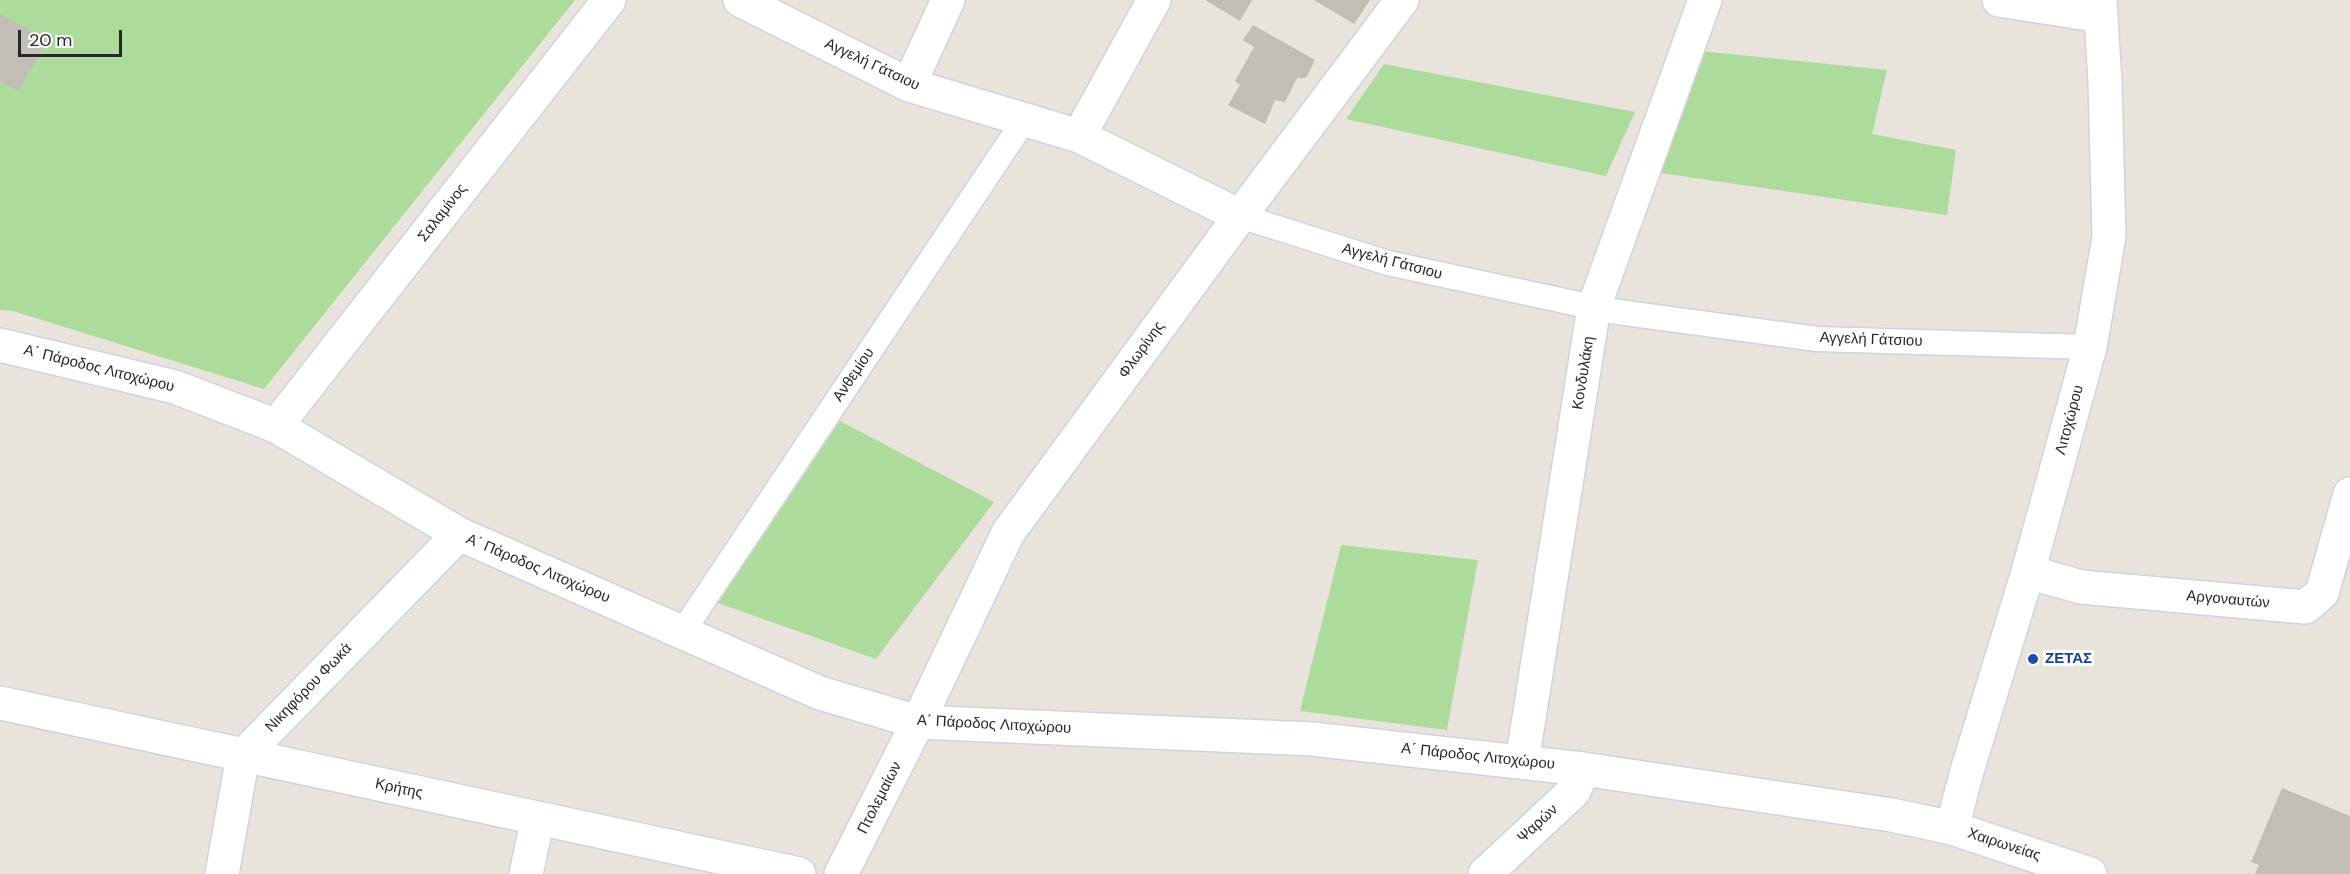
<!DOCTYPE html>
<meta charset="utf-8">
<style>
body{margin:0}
#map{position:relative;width:2350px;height:874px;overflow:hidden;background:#e9e4db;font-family:"DM Sans",sans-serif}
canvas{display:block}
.scale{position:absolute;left:18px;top:30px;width:104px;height:27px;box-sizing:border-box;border:3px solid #282828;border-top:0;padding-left:8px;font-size:18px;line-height:21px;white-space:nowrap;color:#282828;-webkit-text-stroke:4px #fff;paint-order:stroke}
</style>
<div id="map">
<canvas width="2350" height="874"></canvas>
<div class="scale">20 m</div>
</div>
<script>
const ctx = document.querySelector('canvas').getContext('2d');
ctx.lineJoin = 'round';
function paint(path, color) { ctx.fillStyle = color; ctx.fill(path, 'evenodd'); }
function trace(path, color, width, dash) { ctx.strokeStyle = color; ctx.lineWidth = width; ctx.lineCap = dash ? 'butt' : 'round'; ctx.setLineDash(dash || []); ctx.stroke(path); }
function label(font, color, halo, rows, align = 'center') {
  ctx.font = font + ' "DM Sans",sans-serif'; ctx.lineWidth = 6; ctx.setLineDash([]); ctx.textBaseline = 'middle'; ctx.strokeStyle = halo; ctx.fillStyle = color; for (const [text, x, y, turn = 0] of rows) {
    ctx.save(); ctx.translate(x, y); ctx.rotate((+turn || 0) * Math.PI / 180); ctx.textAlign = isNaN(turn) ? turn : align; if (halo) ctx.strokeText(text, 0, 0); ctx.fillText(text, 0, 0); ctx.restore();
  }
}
const green = new Path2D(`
 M0,0H575L264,389L13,311L0,310Z
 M1700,51L1887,70L1872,134L1956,150L1947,215L1654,172Z
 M1384,64L1635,112L1606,176L1346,119Z
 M840,421L994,502L876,659L718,603Z
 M1341,545L1478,560L1447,730L1300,711Z`);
const building = new Path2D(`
 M1205,0H1252L1240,21Z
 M1314,0H1370L1354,24Z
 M0,14L47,40L19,91L0,81Z
 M1253,25L1315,60L1306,78H1297L1285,102L1275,100L1265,124L1228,105L1240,85L1235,81L1254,47L1243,40Z
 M2282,788L2350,816V874H2255L2259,865L2251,862Z`);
const pedestrian = new Path2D(`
 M1240,216L1388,263L1611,311L1817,339L2090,347
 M683,631L1025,119`);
const minor = new Path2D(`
 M740,0L909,85L1079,136L1240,216
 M1999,0L2101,16
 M909,85L948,0
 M1079,136L1154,0
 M276,426L609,0
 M2028,572L2081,587L2305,607L2322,593L2350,494
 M0,703L799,874
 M1522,762L1594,307L1705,0
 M222,874L243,756L459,534
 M526,874L538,818
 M841,874L918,722L1008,533L1240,216L1402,0
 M1485,874L1574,791L1583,769`);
const tertiary = new Path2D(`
 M0,345L175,387L276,426L459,534L820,693L918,722L1312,739L1583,769L1892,815L1952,828L2090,874
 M1952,828L1967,771L2028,572L2090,347L2109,237L2105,82L2100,0`);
const markers = [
 [2033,659,6,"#1a4fb4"]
];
const streetNames = [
 ["Αγγελή Γάτσιου",872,65,25],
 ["Σαλαμίνος",443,213,-52],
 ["Αγγελή Γάτσιου",1392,262,15],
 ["Αγγελή Γάτσιου",1871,340,2],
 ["Φλωρίνης",1142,350,-54],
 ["Α΄ Πάροδος Λιτοχώρου",99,369,14],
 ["Κονδυλάκη",1584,373,-81],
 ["Ανθεμίου",854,375,-56],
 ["Λιτοχώρου",2070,420,-75],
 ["Α΄ Πάροδος Λιτοχώρου",538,569,23],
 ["Αργοναυτών",2228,600,5],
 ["Νικηφόρου Φωκά",309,688,-46],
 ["Α΄ Πάροδος Λιτοχώρου",994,725,3],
 ["Α΄ Πάροδος Λιτοχώρου",1478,757,6],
 ["Κρήτης",399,789,12],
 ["Πτολεμαίων",880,798,-63],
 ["Ψαρών",1538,824,-43],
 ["Χαιρωνείας",2004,845,18]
];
const transitNames = [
 ["ΖΕΤΑΣ",2045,659]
];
paint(green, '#acdb9c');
paint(building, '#c2beb7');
trace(pedestrian, '#d0d2e0', 27);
trace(minor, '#d0d2e0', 36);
trace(tertiary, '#d0d2e0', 36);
trace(pedestrian, '#fff', 24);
trace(minor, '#fff', 33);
trace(tertiary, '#fff', 33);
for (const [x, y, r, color] of markers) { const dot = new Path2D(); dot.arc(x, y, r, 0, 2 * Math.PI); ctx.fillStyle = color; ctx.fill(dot); trace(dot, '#fff', 2); }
label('15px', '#282828', '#fff', streetNames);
label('bold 15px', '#164399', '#fff', transitNames, 'left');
</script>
